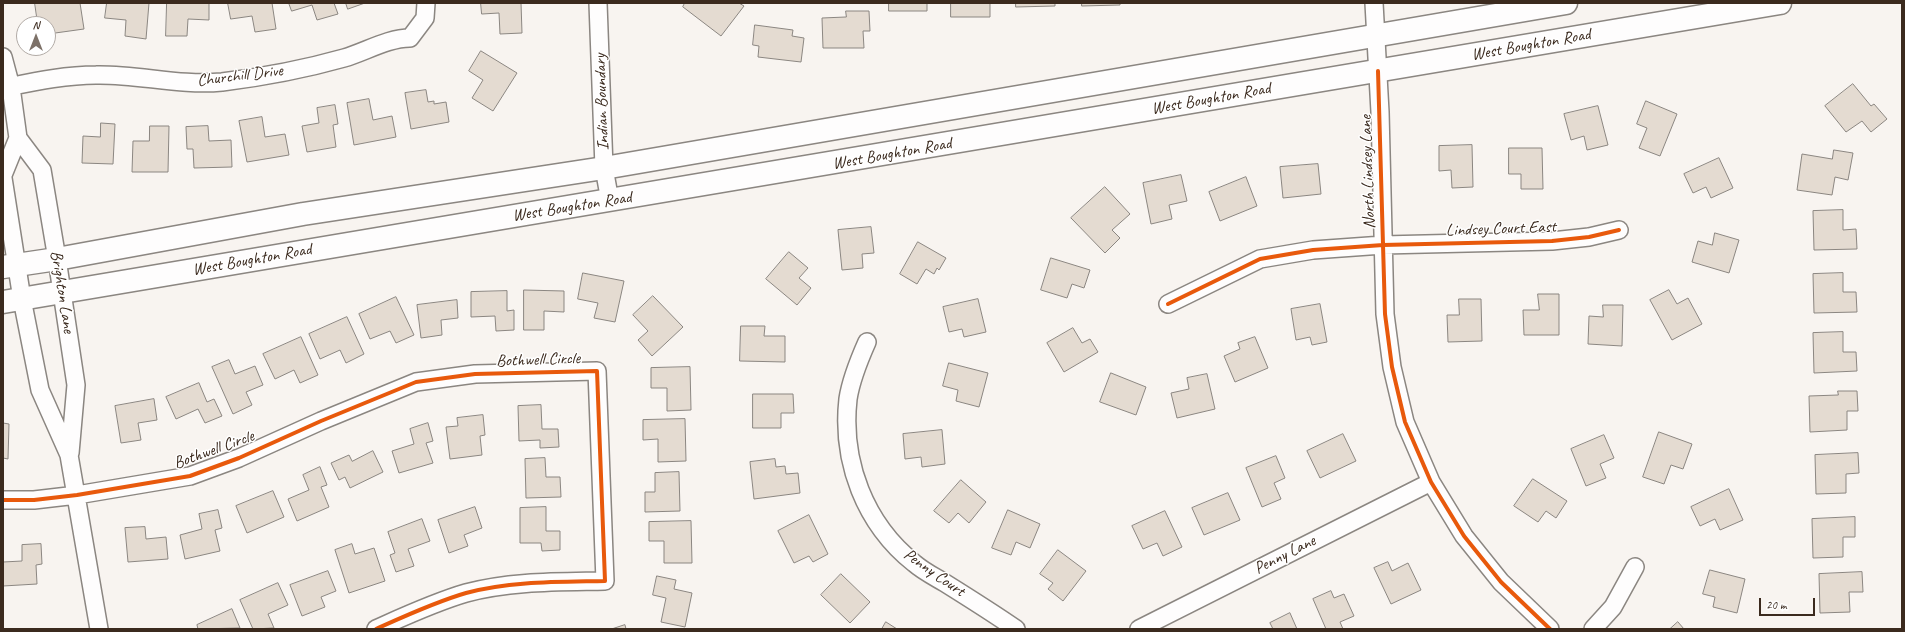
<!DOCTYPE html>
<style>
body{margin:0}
#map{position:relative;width:1905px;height:632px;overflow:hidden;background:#f8f4f0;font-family:Caveat,sans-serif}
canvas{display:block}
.frame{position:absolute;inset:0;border:4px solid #3b2a1e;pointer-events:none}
.north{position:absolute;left:16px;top:16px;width:40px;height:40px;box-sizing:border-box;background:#fff;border:1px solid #b1aaa5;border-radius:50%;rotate:0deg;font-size:11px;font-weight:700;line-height:16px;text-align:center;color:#3b2a1e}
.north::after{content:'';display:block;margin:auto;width:14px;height:18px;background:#7d7168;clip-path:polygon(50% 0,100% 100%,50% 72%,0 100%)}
.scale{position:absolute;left:1759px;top:598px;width:56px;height:18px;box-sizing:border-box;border:2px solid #3b2a1e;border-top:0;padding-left:5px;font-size:12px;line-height:14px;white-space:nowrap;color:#3b2a1e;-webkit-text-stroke:3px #fff;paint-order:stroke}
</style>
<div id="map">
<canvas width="1905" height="632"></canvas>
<div class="frame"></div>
<div class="north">N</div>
<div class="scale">20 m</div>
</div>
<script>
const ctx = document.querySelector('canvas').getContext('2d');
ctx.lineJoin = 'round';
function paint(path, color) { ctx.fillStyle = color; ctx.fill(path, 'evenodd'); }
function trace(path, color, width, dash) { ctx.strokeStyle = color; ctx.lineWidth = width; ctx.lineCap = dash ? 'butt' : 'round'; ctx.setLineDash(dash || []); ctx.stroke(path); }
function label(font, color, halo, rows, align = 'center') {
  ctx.font = font + ' Caveat,sans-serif'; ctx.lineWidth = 3; ctx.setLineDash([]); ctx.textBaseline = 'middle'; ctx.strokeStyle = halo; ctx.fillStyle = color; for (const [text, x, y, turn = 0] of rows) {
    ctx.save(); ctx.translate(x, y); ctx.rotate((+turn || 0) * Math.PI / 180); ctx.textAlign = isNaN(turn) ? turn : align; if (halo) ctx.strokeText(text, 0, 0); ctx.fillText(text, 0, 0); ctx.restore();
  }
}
const building = new Path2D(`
 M35,3H80L84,29L48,34V24H38Z
 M107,3H149L146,39L125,36L126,20L105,18Z
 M167,3H209V20L188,19L187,36H166Z
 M228,3H272L276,29L255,32L252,16L231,19Z
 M289,3H334L338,14L317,20L312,5L292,11Z
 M346,3H365L348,9Z
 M481,3H521L522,33L500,34L499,13L482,14Z
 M685,3H739L744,6L721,36L683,7Z
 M889,3H927V11H889Z
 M951,3H990V17H951Z
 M1016,3H1055V6L1016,7Z
 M1082,3H1120V5L1082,6Z
 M846,11H869L870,31H863L864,48H823L822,18L846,17Z
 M755,25L793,30L792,36L804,38L801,62L758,57L759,46L753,45Z
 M481,51L517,73L493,111L472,98L483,80L469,71Z
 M1853,84L1871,106L1874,104L1887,119L1871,132L1862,121L1846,132L1825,106Z
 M426,90L428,102L434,101V104L446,102L449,122L411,129L405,93Z
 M369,99L373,120L392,116L396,137L354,145L347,103Z
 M1646,101L1677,114L1660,156L1639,148L1647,128L1637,124Z
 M335,105L338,124L333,125L336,147L307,152L302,126L319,123L317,108Z
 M1598,106L1608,145L1587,150L1584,136L1571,140L1564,114Z
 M262,117L265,137L285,134L289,155L247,162L239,121Z
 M101,123L115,124L113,164L82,163L83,136L100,137Z
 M150,126H169L168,172H132L133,141H149Z
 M208,126L209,141L231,140L232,167L194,168L193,149H187L186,127Z
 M1472,145L1473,187L1452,188L1451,170L1439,171V146Z
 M1509,148H1542L1543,189H1521V174H1509Z
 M1834,150L1853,153L1848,180L1835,177L1832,195L1797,190L1802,154L1832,159Z
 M1719,158L1733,188L1711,198L1706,187L1693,193L1684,174Z
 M1318,164L1321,194L1283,198L1280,167Z
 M1181,175L1187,201L1169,205L1172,219L1151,224L1143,183Z
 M1246,177L1257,206L1220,221L1209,192Z
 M1105,187L1130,214L1112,230L1120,238L1105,253L1071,218Z
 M1843,210V230L1856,229L1857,249L1814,250L1813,211Z
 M871,227L874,253L862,254L863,268L842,270L838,230Z
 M1715,233L1739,240L1729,273L1692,262L1698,241L1712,245Z
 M918,242L946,258L939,270L937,268L934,274L926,269L917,284L900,274Z
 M789,252L808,268L799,278L811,288L797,305L766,279Z
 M1051,258L1090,270L1084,288L1072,284L1067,298L1041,290Z
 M583,273L624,281L615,322L594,318L598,303L578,299Z
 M1843,273V292H1856L1857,312L1814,313L1813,274Z
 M524,290L564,291V312L544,311V330H524Z
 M1669,290L1677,304L1688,298L1702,324L1672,340L1650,300Z
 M507,291V311L514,310V330L496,331L495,316L471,317V292Z
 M1538,294H1559V335H1524L1523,310H1539Z
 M653,296L683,327L652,356L638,340L648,331L633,315Z
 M396,297L414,335L396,343L390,331L370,339L359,314Z
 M978,299L986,332L964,337L962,329L949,332L943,307Z
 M1459,299H1481L1482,341L1448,342L1447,315H1459Z
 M457,300L458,318L441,320L442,335L421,338L417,305Z
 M1320,304L1327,342L1312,345L1310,337L1296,340L1291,309Z
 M1603,305H1623L1622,346L1588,344L1589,316L1603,317Z
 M347,317L364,354L346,363L340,350L320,359L309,334Z
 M741,326H765L764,336H785V362L740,361Z
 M1073,328L1082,343L1090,339L1098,352L1064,372L1047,343Z
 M1843,332V352H1856L1857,371L1814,373L1813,333Z
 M301,337L318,375L300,383L294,370L275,379L263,354Z
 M1255,337L1268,368L1235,382L1224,356L1240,349L1238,343Z
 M229,360L235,374L255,366L263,385L246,392L252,405L233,414L212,367Z
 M949,363L988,373L979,407L956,401L958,390L943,386Z
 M690,367L691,410L667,411V388H651V368Z
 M1111,373L1146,387L1136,415L1100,402Z
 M1207,374L1215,409L1177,418L1171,393L1189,389L1187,378Z
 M199,383L207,402L214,399L222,416L205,423L198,409L176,419L166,397Z
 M1838,391H1857L1858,411H1847V430L1810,432L1809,396L1838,395Z
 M753,394H793L794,413H781V428H753Z
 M154,399L157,420L138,423L141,440L121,443L115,406Z
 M541,405L542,429H558L559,447L540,448V440L519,441L518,406Z
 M483,415L485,435L480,436L482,455L450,459L446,427L458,426L457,418Z
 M685,419L686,461L658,462V439L643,440V420Z
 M3,423L9,424L8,459L3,458Z
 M428,423L433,441L426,443L433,463L399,473L392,451L414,444L410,429Z
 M942,430L945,464L922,467L921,457L905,459L903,434Z
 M1659,432L1692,444L1683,469L1671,465L1664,484L1643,477Z
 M1343,434L1356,461L1320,478L1307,451Z
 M1604,435L1614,458L1600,464L1606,478L1586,486L1571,449Z
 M373,451L383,472L350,488L345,477L339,480L331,463L349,455L352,461Z
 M1858,453L1859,473L1846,474V493L1816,494L1815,455Z
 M1276,456L1285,478L1274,483L1281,499L1262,507L1246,468Z
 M545,458L546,477H560L561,497L526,498L525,459Z
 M775,459L776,467L785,466L786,474L798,473L800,493L754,499L750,462Z
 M320,467L327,485L321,487L329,507L297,521L288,499L309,490L303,475Z
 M679,472L680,511L645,512V492H655V473Z
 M1533,479L1567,501L1556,518L1546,511L1538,522L1514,506Z
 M961,480L986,502L969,523L958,513L949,523L934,511Z
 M1729,489L1743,520L1720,530L1715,519L1700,526L1691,507Z
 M273,491L284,517L247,533L236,506Z
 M1228,493L1240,520L1204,535L1192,508Z
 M475,507L482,528L464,535L468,546L449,553L438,520Z
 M546,507V531H560V550L542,551L541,543H520V508Z
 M218,510L222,528L215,530L220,551L185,559L180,535L202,529L199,514Z
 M1008,510L1040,524L1030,548L1016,542L1011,555L992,548Z
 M1165,511L1182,547L1163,556L1157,543L1143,549L1132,526Z
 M809,515L828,554L813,562L809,556L794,563L778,531Z
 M1855,517V537H1843V557L1813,558L1812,519Z
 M422,519L430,541L408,549L414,566L396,572L390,555L395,553L388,532Z
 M691,521L692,563H664V541H649V522Z
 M145,527L146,539L166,537L168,559L128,562L125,528Z
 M41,544L42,564L36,565L37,584L3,586V562L22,561V545Z
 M352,544L355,554L374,548L385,581L349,593L335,550Z
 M1058,550L1086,571L1063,601L1048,589L1053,583L1040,574Z
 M1388,562L1392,571L1408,563L1421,590L1391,604L1374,568Z
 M1710,570L1745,579L1737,613L1713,607L1715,597L1703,594Z
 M328,571L336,591L321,597L325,607L302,616L290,585Z
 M1862,572L1863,592H1849L1850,612L1820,613L1819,574Z
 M841,574L870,602L850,623L821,595Z
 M657,576L676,580L674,589L692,593L685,627L661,622L666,598L653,595Z
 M278,583L288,605L268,614L274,628L253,629L240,600Z
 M1331,591L1334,598L1344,594L1354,616L1340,622L1343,629H1326L1313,599Z
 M232,609L240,628L198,629L197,625Z
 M1290,613L1297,629H1273L1270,623Z
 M886,622L897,629H882Z
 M1678,622L1684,629H1670Z
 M625,625L626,629H612Z`);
const minor = new Path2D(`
 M598,3L604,168L610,201
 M1374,3L1380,112L1385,314L1392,367L1405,422L1431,482L1464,536L1501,582L1550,629
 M3,57L11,87L18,138L42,170L57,259L76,385L70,453
 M3,88C33,82 65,75 96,75C138,74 179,86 222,82C263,77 305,69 344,58C365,52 388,38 410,38L425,18L426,3
 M3,175L18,138
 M3,178L22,299L40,390L69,455L99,629
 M1168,304L1260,259L1313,250L1383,245L1552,241L1589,237L1619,230
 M867,342C859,360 851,379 848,399C841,462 865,524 914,563C923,571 935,577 945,583C969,598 993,613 1016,629
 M3,500H34L77,495L190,476L239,458L321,421L416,382L475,374L597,371L605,581C559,582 511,581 466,593C435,602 405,616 376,629
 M1139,629L1431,482
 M1593,629L1613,607L1635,567`);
const secondary = new Path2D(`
 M3,267L57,259L303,214L604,168L1566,3
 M3,302L1780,3`);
const cycleway = new Path2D(`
 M1378,71L1385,314L1392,367L1405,422L1431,482L1464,536L1501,582L1550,629
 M1168,304L1260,259L1313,250L1383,245L1552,241L1589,237L1619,230
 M3,500H34L77,495L190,476L239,458L321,421L416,382L475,374L597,371L605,581C559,582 511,581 466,593C435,602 405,616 376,629`);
const streetNames = [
 ["West Boughton Road",1531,45,-10],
 ["Churchill Drive",240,76,-7],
 ["West Boughton Road",1211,99,-10],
 ["Indian Boundary",602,102,-92],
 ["West Boughton Road",892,154,-10],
 ["North Lindsey Lane",1368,172,-92],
 ["West Boughton Road",572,207,-9],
 ["Lindsey Court East",1501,229,-2],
 ["West Boughton Road",252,260,-10],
 ["Brighton Lane",62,292,81],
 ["Bothwell Circle",538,360,-2],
 ["Bothwell Circle",214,450,-20],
 ["Penny Lane",1285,555,-27],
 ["Penny Court",934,573,35]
];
paint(building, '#e4dbd1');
trace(building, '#8b8681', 1);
trace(minor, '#8b8681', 20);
trace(secondary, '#8b8681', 25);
trace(minor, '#fefdfd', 17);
trace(secondary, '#fefdfd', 22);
trace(cycleway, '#e8590c', 4);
label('17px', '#3b2a1e', '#fff', streetNames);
</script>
